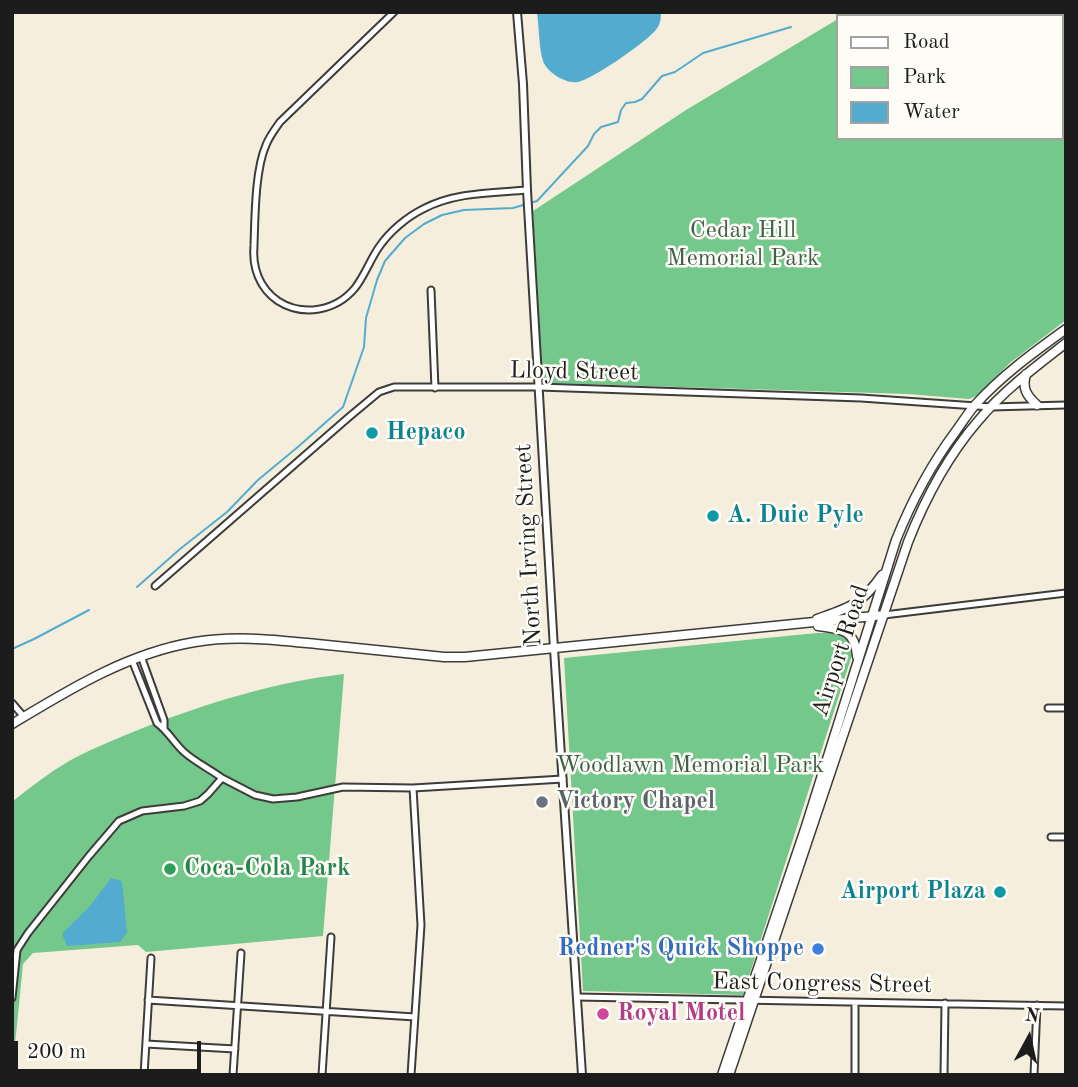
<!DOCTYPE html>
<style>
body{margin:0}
#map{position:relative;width:1078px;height:1087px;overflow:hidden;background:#f5eedc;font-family:"Old Standard TT",serif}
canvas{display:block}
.frame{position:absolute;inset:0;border:14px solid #1c1c1c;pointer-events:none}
.legend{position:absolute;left:836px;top:14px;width:228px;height:126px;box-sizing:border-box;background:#fdfcf7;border:2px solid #a3a29f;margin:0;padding:9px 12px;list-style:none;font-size:21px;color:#1c1c1c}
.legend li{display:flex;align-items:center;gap:14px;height:35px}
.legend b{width:35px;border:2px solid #a3a29f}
.north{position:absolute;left:994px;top:1003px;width:70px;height:70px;-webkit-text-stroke:5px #fdfcf7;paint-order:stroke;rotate:8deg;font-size:19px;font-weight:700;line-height:28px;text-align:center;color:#1c1c1c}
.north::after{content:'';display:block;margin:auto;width:24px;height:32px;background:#1c1c1c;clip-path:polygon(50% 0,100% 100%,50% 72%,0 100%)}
.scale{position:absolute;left:14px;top:1041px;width:187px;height:32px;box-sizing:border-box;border:4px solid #1c1c1c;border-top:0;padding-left:9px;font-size:21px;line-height:24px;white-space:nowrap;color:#1c1c1c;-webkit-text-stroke:5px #fdfcf7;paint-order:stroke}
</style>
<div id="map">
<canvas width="1078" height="1087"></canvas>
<div class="frame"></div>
<ul class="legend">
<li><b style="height:9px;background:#fff"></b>Road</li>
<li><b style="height:19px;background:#74c88b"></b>Park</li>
<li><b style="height:19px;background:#53acd0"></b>Water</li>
</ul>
<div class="north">N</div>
<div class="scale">200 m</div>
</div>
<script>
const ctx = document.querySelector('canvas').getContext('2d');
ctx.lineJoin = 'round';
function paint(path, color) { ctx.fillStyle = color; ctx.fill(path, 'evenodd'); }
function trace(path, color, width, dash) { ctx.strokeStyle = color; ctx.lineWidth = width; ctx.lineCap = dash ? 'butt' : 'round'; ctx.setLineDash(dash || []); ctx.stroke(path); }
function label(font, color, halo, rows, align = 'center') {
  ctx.font = font + ' "Old Standard TT",serif'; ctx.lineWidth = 5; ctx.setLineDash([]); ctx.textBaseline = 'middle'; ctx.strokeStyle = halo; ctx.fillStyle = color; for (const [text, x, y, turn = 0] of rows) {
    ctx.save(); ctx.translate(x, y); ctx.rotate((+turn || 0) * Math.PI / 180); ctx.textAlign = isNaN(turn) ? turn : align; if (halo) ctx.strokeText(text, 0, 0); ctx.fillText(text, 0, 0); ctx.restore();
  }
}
const green = new Path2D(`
 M849,12H1066V320L1011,362L976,396L969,399L908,394L549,383L542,377L533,211L686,110L838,19V138H1062V16H843Z
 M817,633C833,633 838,632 851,642L852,655L743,995L583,991L564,658Z
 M344,674L323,936L146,952L138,945L33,953L23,964L12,1075V802C30,787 49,773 69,761C93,748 118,738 143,728C207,703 275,682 344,674Z`);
const water = new Path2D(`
 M537,12H661C661,20 660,26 654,32C643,44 593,79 578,82C565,84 547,72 543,61C539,49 539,26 537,12Z
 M111,878L122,881L127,933L120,942L67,946L62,934L90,906Z`);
const stream = new Path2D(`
 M137,587L180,549L227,512L258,480L299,446L343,407L364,347L366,318L377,280L385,261L405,238L424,224L442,215L464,210L513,208L537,201L588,146L594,134L601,127L618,122L621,110L626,103L635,102L642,99L662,76L675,72L703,53L791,27
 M12,649L34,639L89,610`);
const minor = new Path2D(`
 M394,12L280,122C275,129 269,137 266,145C255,170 255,217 254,245C252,267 259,288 278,301C303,317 336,311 355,288C365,275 370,260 379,247C390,231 407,217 423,209C455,192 492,193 527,190
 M431,290L435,388
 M155,586L349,417L379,392L394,387H539L861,398L991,407L1066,405
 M884,615L1066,593
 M141,656L164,720V728
 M12,703L24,717
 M1048,708H1066
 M222,778L255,795L273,799L297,797L343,787L413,788L563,779
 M1051,837H1066
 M577,997L1066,1006
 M12,998L17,950L28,933L89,856L119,821L142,811L184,806L200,801L208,794L222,778C210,769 195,762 184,752C174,743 168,731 157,723L132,660
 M148,1000L415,1017
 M146,1044L235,1049
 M144,1075L151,958
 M233,1075L241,953
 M322,1075L331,937
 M411,1075L421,925L413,788
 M855,1075V1003
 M944,1075L945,1003
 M1034,1075L1037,1005`);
const tertiary = new Path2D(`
 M517,12L523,84L527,190L554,649L582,1075`);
const primary = new Path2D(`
 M1026,374C1022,388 1026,395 1037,405
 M817,619C851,607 861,605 882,575
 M818,626C841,629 855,629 857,656
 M12,724C70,689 128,653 195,642C236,635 276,640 317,644C359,648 402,653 444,657H465L884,615
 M722,1075L806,826L896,540C912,500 930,466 956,431C962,423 968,413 975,405C1001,376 1034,352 1066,329
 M729,1075L908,542C925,499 947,457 978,421C1003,391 1035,367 1066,343`);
const markers = [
 [372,433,7,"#0f9aa8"],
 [713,516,7,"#0f9aa8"],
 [542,802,7,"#6b7280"],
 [170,869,7,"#2e9e5b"],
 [1000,892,7,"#0f9aa8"],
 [818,949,7,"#3f7fe0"],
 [603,1014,7,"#d1479c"]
];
const parkNames = [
 ["Cedar Hill",743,231],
 ["Memorial Park",743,259],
 ["Woodlawn Memorial Park",690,766]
];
const streetNames = [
 ["Lloyd Street",574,372,1],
 ["North Irving Street",529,545,-93],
 ["Airport Road",841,651,-72],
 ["East Congress Street",822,984,1]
];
const cultureNames = [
 ["Hepaco",386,433],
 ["A. Duie Pyle",727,516],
 ["Airport Plaza",986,892,"right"]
];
const worshipNames = [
 ["Victory Chapel",556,802]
];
const leisureNames = [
 ["Coca-Cola Park",184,869]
];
const shopNames = [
 ["Redner's Quick Shoppe",804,949]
];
const hotelNames = [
 ["Royal Motel",617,1014]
];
paint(green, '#74c88b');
paint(water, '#53acd0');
trace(stream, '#53acd0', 2);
trace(minor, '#3d3c39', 9);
trace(tertiary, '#3d3c39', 10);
trace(primary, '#3d3c39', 11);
trace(minor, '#fff', 5);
trace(tertiary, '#fff', 6);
trace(primary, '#fff', 8);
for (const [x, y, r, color] of markers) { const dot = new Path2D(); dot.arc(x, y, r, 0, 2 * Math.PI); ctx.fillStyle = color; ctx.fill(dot); trace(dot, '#fdfcf7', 2.5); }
label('24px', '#3f6148', '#fdfcf7', parkNames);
label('24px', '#1c1c1c', '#fdfcf7', streetNames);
label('bold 24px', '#0d838f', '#fdfcf7', cultureNames, 'left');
label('bold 24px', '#5b616d', '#fdfcf7', worshipNames, 'left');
label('bold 24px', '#27864d', '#fdfcf7', leisureNames, 'left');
label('bold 24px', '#366cbe', '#fdfcf7', shopNames, 'right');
label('bold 24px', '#b23c85', '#fdfcf7', hotelNames, 'left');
</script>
